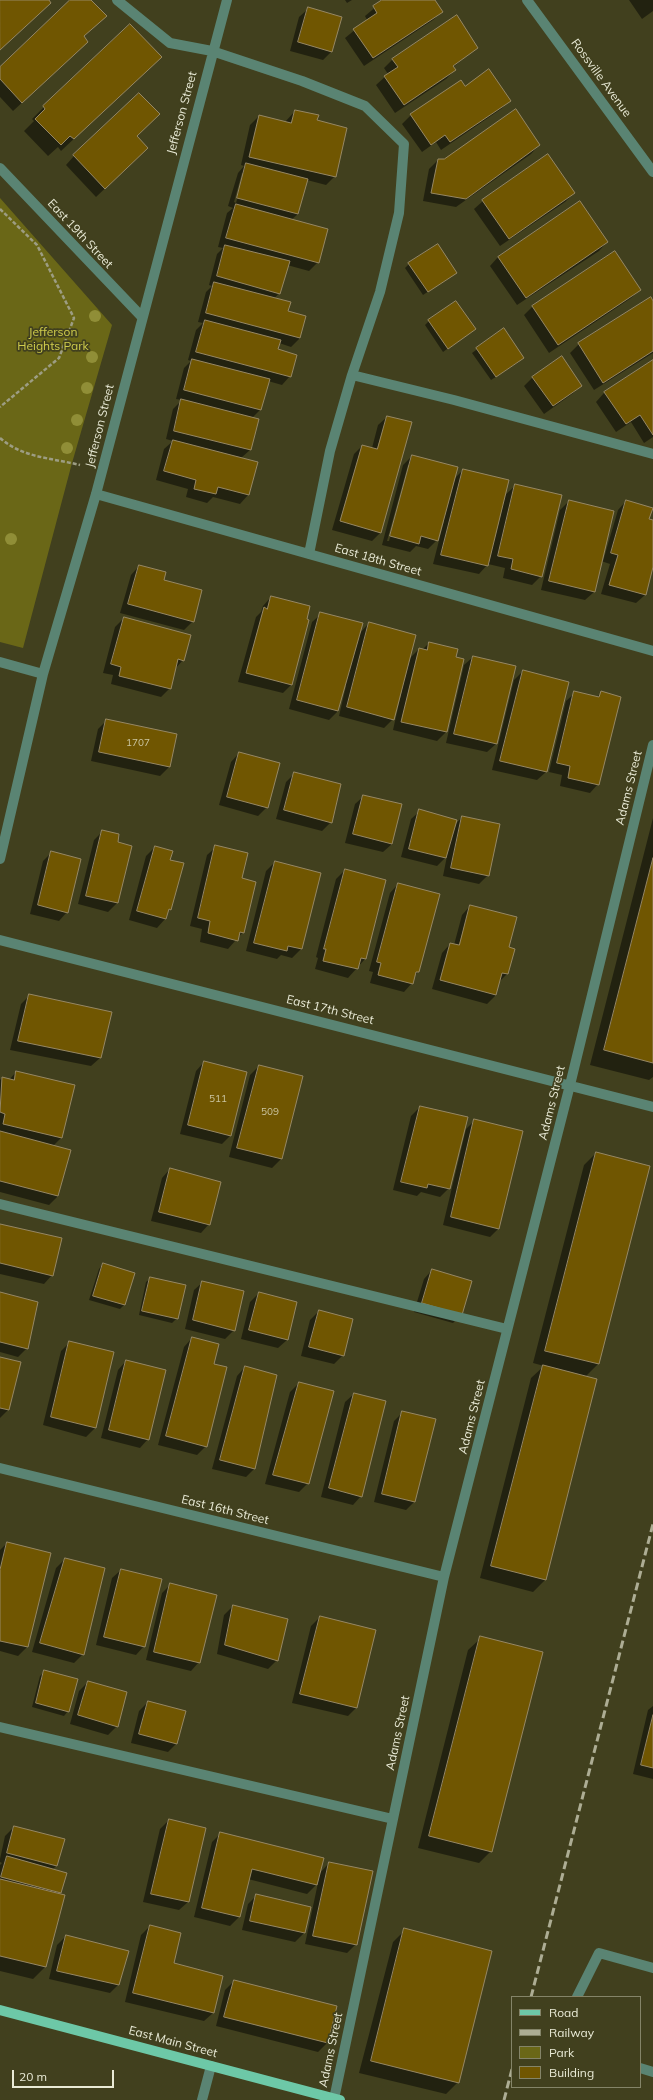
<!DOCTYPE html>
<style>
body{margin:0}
#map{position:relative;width:653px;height:2100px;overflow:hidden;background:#41401e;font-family:Mulish,sans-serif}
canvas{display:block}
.legend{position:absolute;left:511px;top:1996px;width:130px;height:92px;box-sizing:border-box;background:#41401e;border:1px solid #848468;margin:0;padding:5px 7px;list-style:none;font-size:12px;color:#e9ead6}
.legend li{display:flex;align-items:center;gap:8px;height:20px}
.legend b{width:20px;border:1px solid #848468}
.scale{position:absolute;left:12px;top:2070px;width:102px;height:18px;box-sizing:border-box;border:2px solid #e9ead6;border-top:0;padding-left:5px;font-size:12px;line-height:14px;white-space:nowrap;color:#e9ead6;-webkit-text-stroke:3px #41401e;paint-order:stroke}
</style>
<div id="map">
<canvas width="653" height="2100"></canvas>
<ul class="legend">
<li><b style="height:5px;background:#6dc8a7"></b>Road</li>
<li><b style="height:5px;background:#adad94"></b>Railway</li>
<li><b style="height:11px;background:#6a6717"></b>Park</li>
<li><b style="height:11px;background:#705601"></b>Building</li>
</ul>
<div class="scale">20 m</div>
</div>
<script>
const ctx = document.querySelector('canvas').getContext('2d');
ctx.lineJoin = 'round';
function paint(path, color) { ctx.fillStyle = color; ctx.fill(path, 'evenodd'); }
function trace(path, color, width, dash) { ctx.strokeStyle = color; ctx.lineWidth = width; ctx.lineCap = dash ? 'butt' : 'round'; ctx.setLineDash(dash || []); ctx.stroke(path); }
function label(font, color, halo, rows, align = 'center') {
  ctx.font = font + ' Mulish,sans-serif'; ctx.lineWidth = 3.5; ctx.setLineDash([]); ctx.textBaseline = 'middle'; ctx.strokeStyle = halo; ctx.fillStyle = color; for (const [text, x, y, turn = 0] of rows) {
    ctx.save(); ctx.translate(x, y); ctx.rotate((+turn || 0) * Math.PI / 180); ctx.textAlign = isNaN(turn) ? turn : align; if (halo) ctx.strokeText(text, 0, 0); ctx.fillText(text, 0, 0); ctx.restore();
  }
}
const green = new Path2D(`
 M0,198L112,325L72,463L23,648L0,642Z`);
const shadow = new Path2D(`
 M72,0H89L83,37L78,51L13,111L0,97V68Z
 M345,0H352L347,3Z
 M384,0H434L442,12L433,20L364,66L345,38L367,20L365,16Z
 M629,0H653V11L642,19Z
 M308,9L332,51L323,60L290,51L299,17Z
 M477,48L453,67L455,70L446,79L395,113L376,85L388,74L384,68L393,59Z
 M148,69L61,151L58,147L48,156L24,131L34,121L32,119L44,107Z
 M465,87L510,101L501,109L441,150L436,142L422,152L402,124L411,115Z
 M295,111L316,121L335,176L326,185L307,180L298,214L291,220L318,262L309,271L287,265L279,293L274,299L287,312L305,317L300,338L291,347L279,343L277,350L290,376L282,385L268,381L260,410L252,418L258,419L250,450L241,458L257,462L248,495L240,504L213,497L207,503L186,497L188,489L156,480L164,449L173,441L166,439L173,409L182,400L176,399L184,368L191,361L188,360L196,330L203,323L198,322L206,292L212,286L209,285L217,254L223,248L218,247L227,213L233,208L228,206L238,173L244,166L241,165L250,125L259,116L285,122ZM242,173H244L236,203L234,202Z
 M539,145L531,154L456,207L423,201L429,169L438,160Z
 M74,156L138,157L96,197L66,165Z
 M574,193L565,202L500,246L474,209L483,201Z
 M607,242L599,251L517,305L490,266L498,257Z
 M409,264L456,273L423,295L405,268Z
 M640,290L631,298L549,353L524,315L533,306Z
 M653,303V353L594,390L570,353L579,344Z
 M429,321L474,329L443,352L425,325Z
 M504,329L519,362L491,380L472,353Z
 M653,361V437L644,443L631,422L616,432L596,402L604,393Z
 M533,377L581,386L572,394L544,414L524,386Z
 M387,417L381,532L372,541L332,530L354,454L362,446L372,448L378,425Z
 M412,456L453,480L463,470L504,496L516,485L541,576L532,585L503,578L505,568L488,564L479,574L433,564L444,521L442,520L437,540L428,549L416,546L410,552L382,545L403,465ZM408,465H410L389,541H387Z
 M569,501L603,561L618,510L626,501L648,520L653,521V563L645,595L636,603L601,594L610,564L601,561L594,592L585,600L541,590L560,510Z
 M139,566L163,581L193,621L184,630L120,613L131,575Z
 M271,597L291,685L283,693L238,682L256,617L261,612L263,606Z
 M321,614L359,634L369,623L408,660L419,649L422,650L429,643L455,658L463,660L446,732L437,741L393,730L402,690H400L393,719L384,728L339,716L346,686H344L338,711L329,720L289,709L312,622Z
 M124,618L183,660L175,669L170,688L161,697L111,684L113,675L103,673L115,627Z
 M473,657L514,666L496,744L487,752L446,743L464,665Z
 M523,671L546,772L537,780L492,770L514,680Z
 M575,693L596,698L601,693L598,784L590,793L560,786L562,775L549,772L566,701Z
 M107,720L176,735L169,767L160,776L91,761L98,729Z
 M239,753L267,807L258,816L219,805L231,762Z
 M295,773L331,822L322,831L276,819L286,782Z
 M364,796L392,844L383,852L345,843L355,804Z
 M420,811L454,826L462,817L488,875L479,884L443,876L447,856L437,866L401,857L411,819Z
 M653,818V1077L649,1080L590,1065Z
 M103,831L116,843L131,847L117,903L108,912L78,904L94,840Z
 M155,847L169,860L170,909L167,913L165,919L157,928L129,920L146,856Z
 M216,847L241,879L243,932L228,949L200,942L202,929L190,926L207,855Z
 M51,853L67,912L59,921L30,914L43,861Z
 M275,862L320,874L301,949L292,958L281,955L277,959L246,951L266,871Z
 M345,870L385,880L365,959L348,978L315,969L318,958L316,957L336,879Z
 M398,884L418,972L414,976L412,983L404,992L370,983L373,972L369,971L390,893Z
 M470,906L508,947L507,974L499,982L496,995L487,1004L432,989L442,953L450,944L454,945L462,915Z
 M30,995L100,1058L91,1066L10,1050L21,1004Z
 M204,1062L230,1136L222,1144L180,1134L196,1071Z
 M259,1066L302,1077L281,1159L272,1168L229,1157L250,1075Z
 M16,1072L74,1086L61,1138L53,1146L70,1151L58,1196L49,1205L0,1192V1080L2,1078L9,1080Z
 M420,1107L449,1188L440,1197L421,1192L417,1196L393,1190L411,1116Z
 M475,1120L499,1228L490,1237L443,1225L466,1129Z
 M596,1153L648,1166L598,1364L585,1377L545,1580L533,1592L480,1578L531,1378L544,1366L533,1363L584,1165Z
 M170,1169L209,1224L201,1233L151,1221L162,1178Z
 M0,1225L52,1275L44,1284L0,1274Z
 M103,1264L124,1305L120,1309L89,1300L99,1269Z
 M432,1270L461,1315L453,1323L414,1312L424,1279Z
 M151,1278L177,1318L172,1323L139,1315L146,1282Z
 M203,1282L234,1330L225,1339L185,1329L194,1290Z
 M0,1293L27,1348L18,1357L0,1352Z
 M259,1293L287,1340L278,1348L241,1339L250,1302Z
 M319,1311L343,1355L334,1364L301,1356L310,1320Z
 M192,1338L213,1365L206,1446L197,1455L158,1445L184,1347Z
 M70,1342L113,1353L95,1428L86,1437L43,1425L61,1351Z
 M0,1358L20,1363L8,1410L0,1418Z
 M126,1361L148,1439L140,1448L101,1438L118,1370Z
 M245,1367L255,1468L246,1477L212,1469L237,1376Z
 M299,1383L308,1483L299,1492L265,1484L290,1392Z
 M354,1394L361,1496L353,1505L321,1497L345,1402Z
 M403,1412L415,1501L406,1510L374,1502L394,1421Z
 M7,1543L50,1553L27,1647L18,1656L0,1651V1550Z
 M65,1559L83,1654L74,1663L32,1652L56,1568Z
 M121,1570L144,1646L136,1655L96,1645L112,1578Z
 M171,1584L199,1662L191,1671L146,1660L162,1593Z
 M233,1606L277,1660L268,1669L217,1654L224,1615Z
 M320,1617L356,1708L348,1716L292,1703L311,1626Z
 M481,1638L491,1851L479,1863L418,1848L468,1650Z
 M45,1671L68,1711L64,1716L32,1707L40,1676Z
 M88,1682L117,1726L108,1735L70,1724L79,1691Z
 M148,1702L176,1744L168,1752L131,1743L139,1711Z
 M653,1706V1779L633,1774L648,1710Z
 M169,1820L205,1828L188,1902L179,1910L143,1902L160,1829Z
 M14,1827L63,1839L56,1866L52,1870L61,1893L45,1967L33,1979L0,1971V1865L2,1863L0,1862V1859L5,1836Z
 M221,1833L319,1874L329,1863L356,1944L347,1953L305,1944L319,1878H318L316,1885L307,1894L248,1879L239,1917L230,1926L194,1917L212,1842Z
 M257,1895L310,1907L304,1933L295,1942L242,1930L248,1904Z
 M150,1926L173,1964L213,2013L204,2021L125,2002L141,1935Z
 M405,1930L458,2082L446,2094L359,2073L393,1942Z
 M66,1936L118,1985L110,1993L49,1979L57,1945Z
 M234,1981L336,2006L327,2043L318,2052L216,2026L225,1990Z`);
const building = new Path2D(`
 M0,0H49L51,3L0,50Z
 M70,0H91L107,16L84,36L88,42L22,103L0,79V67Z
 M382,0H435L443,12L373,58L353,29L377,13L373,6Z
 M308,7L342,17L332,52L298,42Z
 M457,15L478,48L453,66L456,70L404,105L384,76L398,67L392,59Z
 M130,24L162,57L74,139L70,136L61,145L35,119L45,109L43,106Z
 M489,69L511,101L450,142L445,135L431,145L410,114L461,80L465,86Z
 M139,93L160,114L137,136L148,148L105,189L73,155Z
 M516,109L540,145L466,199L431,193L438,159H444Z
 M295,110L319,115L317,120L347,128L336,177L249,157L259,115L291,123Z
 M548,154L575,193L509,239L482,200Z
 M246,163L308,179L298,214L237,198Z
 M580,201L608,242L526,298L498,257Z
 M236,204L328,229L319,263L226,238Z
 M438,244L457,273L428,292L408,263Z
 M225,245L290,261L280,294L217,276Z
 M615,251L641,290L558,345L532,306Z
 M214,282L291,302L288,311L306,316L300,338L206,313Z
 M651,297L653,301V351L603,383L578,343Z
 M456,301L476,329L448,349L428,320Z
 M205,320L281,340L278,349L297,355L291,377L196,352Z
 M504,328L524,358L496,377L476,348Z
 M562,356L582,386L553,406L532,377Z
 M192,359L270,379L261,410L184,390Z
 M653,360V435L640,415L626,424L604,392Z
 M181,399L259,419L251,450L174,431Z
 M387,416L412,422L381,533L340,521L362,445L377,449Z
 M173,440L258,462L249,495L218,487L216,494L194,489L196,480L164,471Z
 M412,455L458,467L438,541L421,536L419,544L390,536Z
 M463,469L509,480L488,566L441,555Z
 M515,484L562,495L542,577L511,569L513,559L498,556Z
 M569,500L614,511L595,592L549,581Z
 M626,500L653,508L649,519L653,520V567L646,595L609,585L618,555L611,553Z
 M139,565L166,572L164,580L202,590L194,622L128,604Z
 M271,596L310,606L307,619L309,620L292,685L246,673L264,607L267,609Z
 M320,612L363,623L338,711L297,700Z
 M124,617L191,635L184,661L178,659L171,689L119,676L121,667L111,664Z
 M369,622L416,635L394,720L347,707Z
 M429,642L458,649L456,657L464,659L447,732L401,722L419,648L427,650Z
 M473,656L516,666L497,744L454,734Z
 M523,670L569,682L547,772L500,761Z
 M574,691L599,697L601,691L621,697L599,785L568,778L570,766L557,763Z
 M106,719L177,734L170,767L99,752Z
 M239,752L280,763L268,808L227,797Z
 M294,772L341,784L332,823L284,810Z
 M363,795L402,804L392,844L353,834Z
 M419,809L457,820L446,858L409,849Z
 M462,816L500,824L489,876L451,868Z
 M102,830L119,834L118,842L132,846L118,903L86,896Z
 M215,845L248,853L242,878L256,882L244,933L240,932L238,941L208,933L210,921L198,918Z
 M155,846L173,851L170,860L184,863L171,910L169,909L166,919L137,911Z
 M51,851L81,859L68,913L38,905Z
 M653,858V1063L604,1050Z
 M275,861L321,873L302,949L288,946L287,951L254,943Z
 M345,869L386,880L366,959L361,958L358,969L323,961L326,949H324Z
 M398,883L440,894L419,972H416L413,984L378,975L381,963L377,962Z
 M470,905L517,917L509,947L515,949L508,974L502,973L496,995L440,980L450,943L459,945Z
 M29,994L112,1012L101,1058L18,1041Z
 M204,1061L247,1072L231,1136L188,1125Z
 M259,1065L303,1076L282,1159L237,1148Z
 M16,1071L75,1085L62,1138L3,1124L5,1114L0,1112L2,1077L14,1080Z
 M420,1106L468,1117L450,1189L428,1184L427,1188L401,1182Z
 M474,1119L523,1131L499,1229L451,1217Z
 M0,1131L71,1150L58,1196L0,1181Z
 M596,1152L650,1166L599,1364L545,1351Z
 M170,1168L221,1182L210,1225L159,1212Z
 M0,1224L62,1238L53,1276L0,1263Z
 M103,1263L135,1273L125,1305L93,1296Z
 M432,1269L472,1281L462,1315L422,1303Z
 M150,1277L186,1285L178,1319L142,1311Z
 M202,1281L244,1291L235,1331L193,1320Z
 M0,1292L38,1302L28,1349L0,1342Z
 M259,1292L297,1302L288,1340L249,1330Z
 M319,1310L353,1319L344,1356L309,1347Z
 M192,1337L219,1344L214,1364L227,1367L207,1447L166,1436Z
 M69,1341L114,1352L96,1428L51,1417Z
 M0,1357L21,1362L9,1410L0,1408Z
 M126,1360L166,1370L149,1440L109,1430Z
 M543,1365L597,1379L546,1580L491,1566Z
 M245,1366L277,1375L255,1469L220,1460Z
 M299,1382L334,1391L309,1484L273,1475Z
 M354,1393L386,1401L362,1497L329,1488Z
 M402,1411L436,1419L415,1502L382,1494Z
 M7,1542L51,1553L28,1647L0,1641V1570Z
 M65,1558L105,1568L84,1655L40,1643Z
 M121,1569L162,1579L145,1647L104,1637Z
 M170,1583L217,1595L200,1663L154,1652Z
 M233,1605L288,1619L278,1661L225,1645Z
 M320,1616L376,1630L357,1708L300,1694Z
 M480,1636L543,1652L492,1852L429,1836Z
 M44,1670L78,1679L69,1712L36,1703Z
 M88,1681L127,1692L118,1727L78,1715Z
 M148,1701L186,1711L177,1744L139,1734Z
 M653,1715V1768L641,1765Z
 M169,1819L206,1828L189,1902L151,1894Z
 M14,1826L65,1839L57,1866L7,1853Z
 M220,1832L324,1858L317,1885L252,1869L240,1917L202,1908Z
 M7,1856L67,1873L61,1893L1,1877Z
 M329,1862L373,1871L357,1945L313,1936Z
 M0,1879L65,1895L46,1967L0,1956Z
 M256,1894L311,1907L305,1933L250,1921Z
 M150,1925L181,1933L174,1963L223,1976L214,2013L133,1993Z
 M404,1928L492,1951L459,2083L371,2061Z
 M66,1935L129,1951L119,1985L57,1971Z
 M234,1980L337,2006L328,2043L224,2017Z`);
const path = new Path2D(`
 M0,209L37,245L74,318L59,358L0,407
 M0,438C23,458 52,458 80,465`);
const minor = new Path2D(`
 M117,0L170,43L212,51L302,81L365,106L404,144L399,213L380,292L352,375L454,400L653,454
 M527,0L653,172
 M0,168L142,317
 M96,494L653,651
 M309,554L330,451L352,375
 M0,662L43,674
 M0,859L43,674L96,494L227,0
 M0,940L653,1107
 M0,1204L507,1329
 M0,1468L444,1577
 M0,1727L393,1819
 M577,1997L599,1953L653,1968
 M640,2068L653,2072
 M334,2099L444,1577L570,1085L653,745
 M202,2100L211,2066`);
const major = new Path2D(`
 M0,2010L340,2100`);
const rail = new Path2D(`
 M531,1997L653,1524
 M504,2100L512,2069`);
const trees = [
 [95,316],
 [92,357],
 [87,388],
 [77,420],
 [67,448],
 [11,539]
];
const numberNames = [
 ["1707",138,743],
 ["511",218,1099],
 ["509",270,1112]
];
const streetNames = [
 ["Rossville Avenue",601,78,54],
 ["Jefferson Street",182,113,-75],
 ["East 19th Street",80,234,47],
 ["Jefferson Street",100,426,-76],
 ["East 18th Street",378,560,16],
 ["Adams Street",629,788,-76],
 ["East 17th Street",330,1010,14],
 ["Adams Street",552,1103,-76],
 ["Adams Street",472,1417,-76],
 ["East 16th Street",225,1510,14],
 ["Adams Street",398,1733,-78],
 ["East Main Street",173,2042,15],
 ["Adams Street",331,2050,-78]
];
const parkNames = [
 ["Jefferson",53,332],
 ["Heights Park",53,346]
];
paint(green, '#6a6717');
paint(shadow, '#0007');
paint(building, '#705601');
trace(building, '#968764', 1);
trace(path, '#9d9d83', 2.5, [4, 2]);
trace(minor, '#5a8473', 10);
trace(major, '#6dc8a7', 10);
trace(rail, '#adad94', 3, [8, 4]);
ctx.fillStyle = '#908e37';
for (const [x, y] of trees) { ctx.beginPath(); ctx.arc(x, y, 6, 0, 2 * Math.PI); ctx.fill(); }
label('10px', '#cbc5a1', null, numberNames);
label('12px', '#e9ead6', '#41401e', streetNames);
label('12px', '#d0cd4c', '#41401e', parkNames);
</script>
